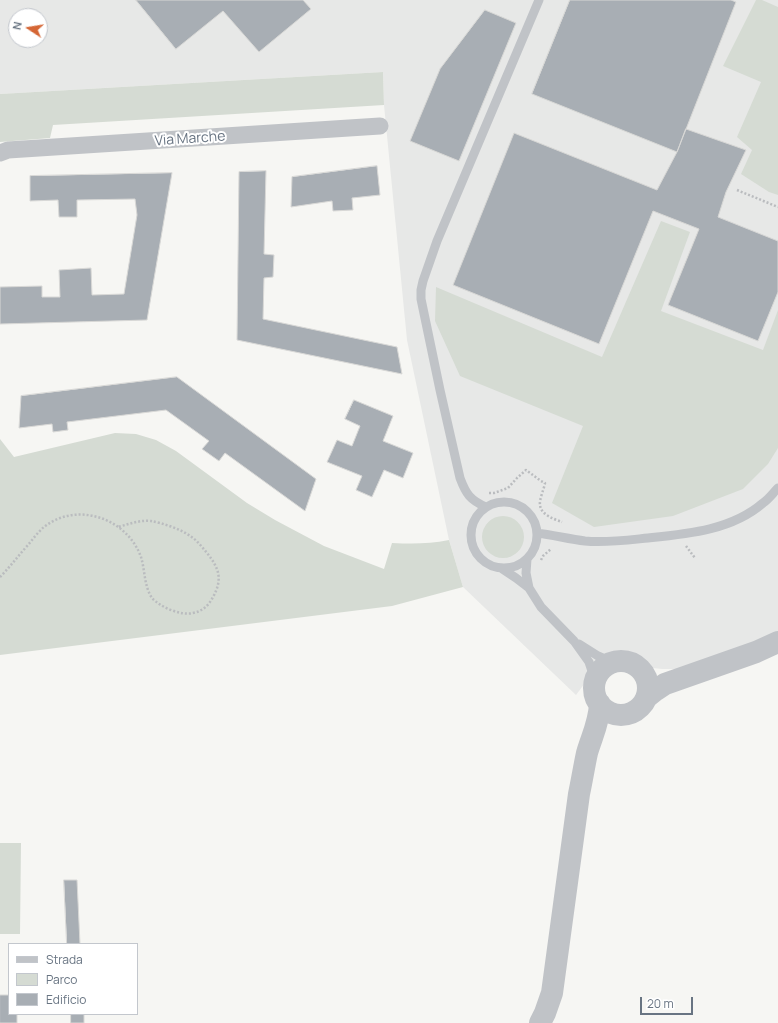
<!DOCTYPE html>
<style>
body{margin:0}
#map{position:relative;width:778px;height:1023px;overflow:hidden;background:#f6f6f3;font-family:Manrope,sans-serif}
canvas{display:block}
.legend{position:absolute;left:8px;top:943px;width:130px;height:72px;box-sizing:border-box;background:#fff;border:1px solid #c3c7cd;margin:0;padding:5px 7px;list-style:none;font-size:12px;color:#687482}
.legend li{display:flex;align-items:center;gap:8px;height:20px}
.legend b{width:20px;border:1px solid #c3c7cd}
.north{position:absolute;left:8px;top:8px;width:40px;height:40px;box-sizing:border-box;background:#fff;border:1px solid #c3c7cd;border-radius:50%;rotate:282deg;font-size:11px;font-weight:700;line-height:16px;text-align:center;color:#687482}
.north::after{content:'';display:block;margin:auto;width:14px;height:18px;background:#d56635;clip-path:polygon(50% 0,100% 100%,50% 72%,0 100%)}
.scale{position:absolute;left:640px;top:997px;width:53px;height:18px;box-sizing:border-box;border:2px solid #687482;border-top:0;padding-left:5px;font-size:12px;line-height:14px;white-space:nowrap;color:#687482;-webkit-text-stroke:3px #fff;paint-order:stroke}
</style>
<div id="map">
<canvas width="778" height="1023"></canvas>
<ul class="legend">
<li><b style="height:5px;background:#c0c3c7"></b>Strada</li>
<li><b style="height:11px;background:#d5dbd3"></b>Parco</li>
<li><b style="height:11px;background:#a8aeb4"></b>Edificio</li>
</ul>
<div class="north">N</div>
<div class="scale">20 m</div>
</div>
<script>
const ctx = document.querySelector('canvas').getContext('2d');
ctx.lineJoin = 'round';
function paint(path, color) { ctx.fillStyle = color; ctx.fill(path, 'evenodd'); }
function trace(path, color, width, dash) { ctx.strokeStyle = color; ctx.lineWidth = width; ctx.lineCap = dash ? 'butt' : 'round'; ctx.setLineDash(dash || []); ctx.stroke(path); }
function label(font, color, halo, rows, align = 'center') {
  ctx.font = font + ' Manrope,sans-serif'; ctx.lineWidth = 4; ctx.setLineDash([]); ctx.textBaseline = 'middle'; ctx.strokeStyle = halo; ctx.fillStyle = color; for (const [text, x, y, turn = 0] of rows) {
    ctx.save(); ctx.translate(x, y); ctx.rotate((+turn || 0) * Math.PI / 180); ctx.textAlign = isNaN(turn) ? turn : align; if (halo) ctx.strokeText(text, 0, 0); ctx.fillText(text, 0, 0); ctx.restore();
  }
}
const built = new Path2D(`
 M0,0H778V635L680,669H662L653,668L645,666L632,660L625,658H617L605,662L598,666L591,675L576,695L463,587L449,540L407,340L384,105L383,72L0,94ZM16,16H40V40H16Z`);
const green = new Path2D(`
 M756,0H762L778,7V195L769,192L741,174L752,150L737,137L761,82L723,66Z
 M383,72L384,105L53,125L50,138L0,142V94Z
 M661,221L690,232L661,311L763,350L778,310V448L768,464L743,489L673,516L594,527L552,503L583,426L460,376L435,321L436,287L602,357Z
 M115,433L136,434L156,440L176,451L247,503L275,520L324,546L384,569L392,543C413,544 429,544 449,540L463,587L392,606L0,655V439L14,457Z
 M482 537a21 21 0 1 1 42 0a21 21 0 1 1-42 0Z
 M0,843H21L20,934H0Z`);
const building = new Path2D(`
 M136,0H303L311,9L259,52L223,11L176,49Z
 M570,0H731L736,2L677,152L532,94Z
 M485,10L516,23L459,161L410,141L440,69Z
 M686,129L746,150L726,192L718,217L778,241V292L758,341L668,305L699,229L653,211L599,344L453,285L514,133L657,190L677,152Z
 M377,166L380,195L352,198L353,210L333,211L332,201L291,207L292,177Z
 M266,171L264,254L274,255L273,277L264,278L263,319L397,347L402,374L237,340L239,172Z
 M172,173L147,320L0,324V287L42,286V297H60L59,270L91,268L92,295L124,294L137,215L135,199L77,200V217H59L58,200L30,201V176Z
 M177,377L316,479L305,511L225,453L219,461L202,449L209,441L166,410L67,422L68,430L53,432L52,424L19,428L21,396Z
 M354,400L393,416L383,441L413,453L403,478L384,470L372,497L356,490L362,476L327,462L337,440L352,446L360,426L345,419Z
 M64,880H77L80,944H67Z
 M0,995H9V1014H17V1023H0Z
 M71,1014H84V1023H71Z`);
const path = new Path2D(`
 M737,190L778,207
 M489,493H494L508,488L517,478L526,470L541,481L545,483C544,489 539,500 540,505C541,515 554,519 562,522
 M686,546L695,558
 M541,560L543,556L551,549
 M0,577C10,567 18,556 28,545C33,539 38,532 44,527C77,501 127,518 141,557C145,570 144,586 152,598C160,607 181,616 193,613C203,611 209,605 213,597C223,579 219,568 207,553C202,547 197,540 190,536C181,529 162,523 151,521C139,520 129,524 118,527`);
const service = new Path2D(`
 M471 535a33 33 0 1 1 66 0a33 33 0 1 1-66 0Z
 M486,507C470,500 466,494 460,478L440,390L421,299V290L423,281L437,241L539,0
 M537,533C553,535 569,539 585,541C606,543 628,540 648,538C688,534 732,530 763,503C769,499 773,493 778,488
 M501,568L516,578L529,588L526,573L527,559
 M529,588L541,607L574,641L589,662L592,671L595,685
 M579,644L598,656L605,659L618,662`);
const minor = new Path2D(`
 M0,153L8,150L380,126`);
const tertiary = new Path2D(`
 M594 688a27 27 0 1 1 54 0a27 27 0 1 1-54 0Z
 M646,698L656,690L665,684L756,652L778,642
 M540,1023L545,1013L552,993L579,794C582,780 584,767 587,753C592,736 599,723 600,704`);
const streetNames = [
 ["Via Marche",190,139,-4]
];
paint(built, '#e7e8e7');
paint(green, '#d5dbd3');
paint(building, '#a8aeb4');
trace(building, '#d8d8d6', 1);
trace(path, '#babcbf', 2.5, [2, 2]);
trace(service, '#c0c3c7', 9);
trace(minor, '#c0c3c7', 17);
trace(tertiary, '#c0c3c7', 22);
label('14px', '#687482', '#fff', streetNames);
</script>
